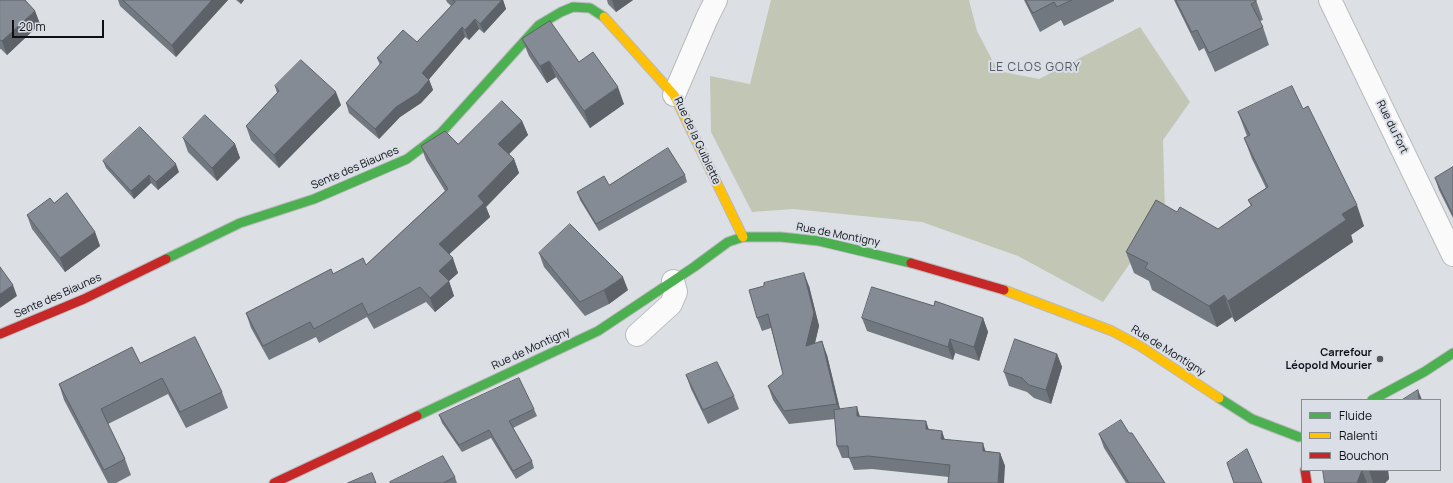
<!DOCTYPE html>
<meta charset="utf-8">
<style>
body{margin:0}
#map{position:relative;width:1453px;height:483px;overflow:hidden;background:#dcdfe4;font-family:Manrope,sans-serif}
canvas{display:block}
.legend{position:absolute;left:1301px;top:399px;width:140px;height:72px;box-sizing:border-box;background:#d9dee7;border:1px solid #888c92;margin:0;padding:5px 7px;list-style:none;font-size:12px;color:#0e1013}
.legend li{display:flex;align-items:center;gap:8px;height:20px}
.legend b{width:20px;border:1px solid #888c92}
.scale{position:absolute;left:12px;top:20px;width:92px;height:18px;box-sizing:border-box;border:2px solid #0e1013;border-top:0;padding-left:5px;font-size:12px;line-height:14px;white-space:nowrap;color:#0e1013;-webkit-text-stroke:3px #d9dee7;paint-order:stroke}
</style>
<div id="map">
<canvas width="1453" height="483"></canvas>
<ul class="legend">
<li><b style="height:5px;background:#4caf50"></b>Fluide</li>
<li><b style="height:5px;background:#ffc107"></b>Ralenti</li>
<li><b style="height:5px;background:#c62828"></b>Bouchon</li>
</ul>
<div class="scale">20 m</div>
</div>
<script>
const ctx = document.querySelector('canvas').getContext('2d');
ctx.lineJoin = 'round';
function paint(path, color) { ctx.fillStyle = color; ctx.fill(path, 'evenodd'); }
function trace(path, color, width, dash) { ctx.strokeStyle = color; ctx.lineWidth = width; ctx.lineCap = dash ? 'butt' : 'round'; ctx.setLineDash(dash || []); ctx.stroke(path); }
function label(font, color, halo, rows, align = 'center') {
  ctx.font = font + ' Manrope,sans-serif'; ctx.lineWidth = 4; ctx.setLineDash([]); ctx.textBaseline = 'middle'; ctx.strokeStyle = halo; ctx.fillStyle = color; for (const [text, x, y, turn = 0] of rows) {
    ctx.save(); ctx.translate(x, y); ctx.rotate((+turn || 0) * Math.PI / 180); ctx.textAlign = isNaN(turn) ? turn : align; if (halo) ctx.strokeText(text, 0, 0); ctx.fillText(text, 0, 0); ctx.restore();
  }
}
const green = new Path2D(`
 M771,0H969L977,31L998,71L1039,79L1140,27L1190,102L1163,140L1165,213L1103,302L1018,256L922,222L793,209L752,212L711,132L710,76L750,84Z`);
const street = new Path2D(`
 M1330,0L1453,255
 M674,95L707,18L716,0
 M637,335L671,304L676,292L673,281`);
const fast = new Path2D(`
 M166,259L240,223L314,199L407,159L441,133L539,25L561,12L573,7L590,8L604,17
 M1219,398L1252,419L1299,437
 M1372,400L1424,372L1453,353
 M417,416L598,331L694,267L728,242L743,237H781L819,241L911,263`);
const slow = new Path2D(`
 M604,17L674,95L743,237
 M1004,290L1112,331L1140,346L1219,398`);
const jam = new Path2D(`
 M911,263L1004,290
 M0,334L84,299L166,259
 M1305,470L1307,483
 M274,483L417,416`);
const wall = new Path2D(`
 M0,0L35,11L40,24L7,55L1,49H0Z
 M118,0H228L176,57L120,6Z
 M236,0H244L241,4Z
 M446,0H503L506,9L484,33L479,29L469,40L465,37L429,79L433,90L421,103L400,117L379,139L349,113L346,103L380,65L377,58L417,42L451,6L447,2Z
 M607,0H633L616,12L608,4Z
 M1024,0H1114V1L1064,26L1061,20L1040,32Z
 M1174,0H1256L1263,20L1260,21L1263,27L1269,45L1215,72L1204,48L1199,51Z
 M522,39L579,62L624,104L590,128L556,77L547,83L529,56Z
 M275,86L341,105L279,168L251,140L246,126L277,93Z
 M1303,109L1364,226L1351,235L1353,242L1235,322L1232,317L1217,327L1152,290L1149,281L1134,273L1126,252L1177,212L1218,229L1251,206L1248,200L1266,188L1252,159L1244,138L1247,136L1238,112Z
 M522,121L528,135L509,154L514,159L519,173L486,207L490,217L449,254L458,273L449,281L454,296L435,312L426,302L374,329L367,317L319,343L316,337L269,360L251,328L246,313L333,274L366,265L445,191L426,160L421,146L458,144Z
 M183,138L235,144L240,158L217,181L188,152Z
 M103,161L179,172L158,190L151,183L134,199L106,168Z
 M1453,167V218L1439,190L1435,178Z
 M685,175L687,182L599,231L580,200L577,192Z
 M54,203L95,232L100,246L65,272L32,229L27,215Z
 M539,253L628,290L609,304L585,316L544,267Z
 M809,286L819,326L815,343L827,355L840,409L860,416L929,429L945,439L985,451L1000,453L1005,466L949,477L872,469L854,470L849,458H842L837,446L835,419L789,424L773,400L768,386L783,374L771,328L762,331L757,318Z
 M934,306L983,318L988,332L979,361L955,353L953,360L867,331L862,318Z
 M1057,354L1062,367L1051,404L1034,398L1027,392L1009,386L1004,372Z
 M140,363L222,392L228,408L186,428L168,394L108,424L125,459L131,475L116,483H108L64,400L59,384Z
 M686,375L734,396L739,409L708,424L691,389Z
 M534,409L537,416L513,428L532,461L534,468L516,479L491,438L462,452L442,423L439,415Z
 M1129,433L1165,483H1126L1104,448L1099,434Z
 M1323,470H1388L1389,479L1385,483H1325Z
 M455,477L457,483H391Z`);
const shadedWall = new Path2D(`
 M212,0H228L176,57L172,45Z
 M239,0H244L241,4Z
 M502,0H503L506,9L484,33L480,24Z
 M612,0H633L616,12Z
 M35,11L40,24L7,55L2,41Z
 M475,19L479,29L469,40L465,30Z
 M462,27L465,37L426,83L422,73Z
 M549,61L556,77L547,83L540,66Z
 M429,80L433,90L421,103L400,117L379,139L375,129L396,107Z
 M618,87L624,104L590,128L584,111Z
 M336,92L341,105L279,168L274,155Z
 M522,121L528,135L504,159L498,144Z
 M235,144L240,158L217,181L212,168Z
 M514,159L519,173L486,207L490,217L444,259L439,244L478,196Z
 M176,164L179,172L158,190L156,182Z
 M149,175L151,183L134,199L131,191Z
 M1357,205L1364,226L1351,235L1353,242L1235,322L1228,301L1342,214Z
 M95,232L100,246L65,272L60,258Z
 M453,258L458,273L449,281L454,296L435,312L430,298L439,271Z
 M804,273L809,286L819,326L811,359L806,346Z
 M623,277L628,290L609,304L604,290Z
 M13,285L17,296L0,308V294Z
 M1224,295L1232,317L1217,327L1209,306Z
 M983,318L988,332L979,361L974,347Z
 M950,339L955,353L953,360L948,347Z
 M822,341L827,355L842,418L837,404Z
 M1057,354L1062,367L1051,404L1046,390Z
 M1418,390L1422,400H1419Z
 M857,407L861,420L857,416Z
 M926,421L930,433L926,429Z
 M942,431L946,443L941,439Z
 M983,443L987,456L983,451Z
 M1000,453L1005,466L1004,483H998Z
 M1362,470L1367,483H1357Z
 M1369,470H1388L1389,479L1385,483H1373Z`);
const building = new Path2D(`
 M0,0H25L35,11L2,41L0,40Z
 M123,0H212L172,45Z
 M453,0H502L480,24L475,19L465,30L462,27L422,73L429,80L418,93L396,107L375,129L346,103L382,62L377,58L403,30L417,42L455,2Z
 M1026,0H1072L1057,7L1054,2L1033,13Z
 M1176,0H1256V1L1251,4L1263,27L1209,53L1197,30L1192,32Z
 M550,21L579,62L593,52L618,87L584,111L549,61L540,66L522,39Z
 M301,60L336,92L274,155L246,126L279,91L275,86Z
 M1292,86L1303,109L1308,106L1357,205L1342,214L1346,220L1228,301L1224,295L1209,306L1145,268L1148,263L1126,252L1156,200L1177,212L1180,207L1218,229L1252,205L1248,200L1268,187L1244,138L1250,135L1238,112Z
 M502,101L522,121L498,144L514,159L478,196L484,203L439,244L453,258L439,271L449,281L430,298L420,287L368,315L362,303L314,329L310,322L263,346L246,313L331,269L333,274L363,258L366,265L448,189L421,146L445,131L458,144Z
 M205,115L235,144L212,168L183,138Z
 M140,127L176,164L156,182L149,175L131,191L103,161Z
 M668,148L685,175L596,224L577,192L604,176L609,185Z
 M1453,167V215L1435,178Z
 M67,193L95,232L60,258L27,215L50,198L54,203Z
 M570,224L623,277L604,290L580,302L539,253Z
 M0,267L13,285L0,294Z
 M804,273L814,313L806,346L822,341L837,404L784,411L768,386L783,374L768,314L757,318L749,290L764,286V283Z
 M872,287L934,306L935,301L983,318L974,347L950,339L948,347L862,318Z
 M195,337L222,392L180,412L162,378L101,409L125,459L104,470L59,384L132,347L140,363Z
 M1015,339L1057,354L1046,390L1029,385L1022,378L1004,372Z
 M717,362L734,396L703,410L686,375Z
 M519,378L534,409L509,421L532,461L513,471L489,430L459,445L439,415Z
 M1418,390L1419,400H1402Z
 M857,407V416L926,421V429L942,431L941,439L983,443V451L1000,453L998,483H948L950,465L868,456L849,458L848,446H837L834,410Z
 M1121,420L1129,433H1132L1165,483H1129L1099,434Z
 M1247,449L1262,483H1234L1227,463Z
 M443,456L455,477L443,483H391L390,482Z
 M1323,470H1362L1357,483H1325Z
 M372,473L376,483H348Z`);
const markers = [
 [1380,359,4,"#56585c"]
];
const streetNames = [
 ["Rue du Fort",1392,127,64],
 ["Rue de la Guiblette",697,141,65],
 ["Sente des Biaunes",355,168,-23],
 ["Rue de Montigny",838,235,11],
 ["Sente des Biaunes",58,296,-24],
 ["Rue de Montigny",531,349,-25],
 ["Rue de Montigny",1168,351,32]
];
const poiNames = [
 ["Carrefour",1372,353],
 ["Léopold Mourier",1372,366]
];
const neighbourhoodNames = [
 ["LE CLOS GORY",1035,68]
];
paint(green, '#c2c6b5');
trace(street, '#b8babd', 24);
trace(fast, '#b8babd', 11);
trace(slow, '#b8babd', 11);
trace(jam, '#b8babd', 11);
trace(street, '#fafafb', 22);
trace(fast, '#4caf50', 9);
trace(slow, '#ffc107', 9);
trace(jam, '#c62828', 9);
paint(wall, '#727880');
paint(shadedWall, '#5d6168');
paint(building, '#858b95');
trace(building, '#5d6168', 1);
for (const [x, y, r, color] of markers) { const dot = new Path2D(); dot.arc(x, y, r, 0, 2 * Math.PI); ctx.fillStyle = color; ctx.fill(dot); trace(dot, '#d9dee7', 1.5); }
label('11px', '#0e1013', '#d9dee7', streetNames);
label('bold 11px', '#0e1013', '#d9dee7', poiNames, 'right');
ctx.letterSpacing = '1px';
label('12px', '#52575e', '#d9dee7', neighbourhoodNames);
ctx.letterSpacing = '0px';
</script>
